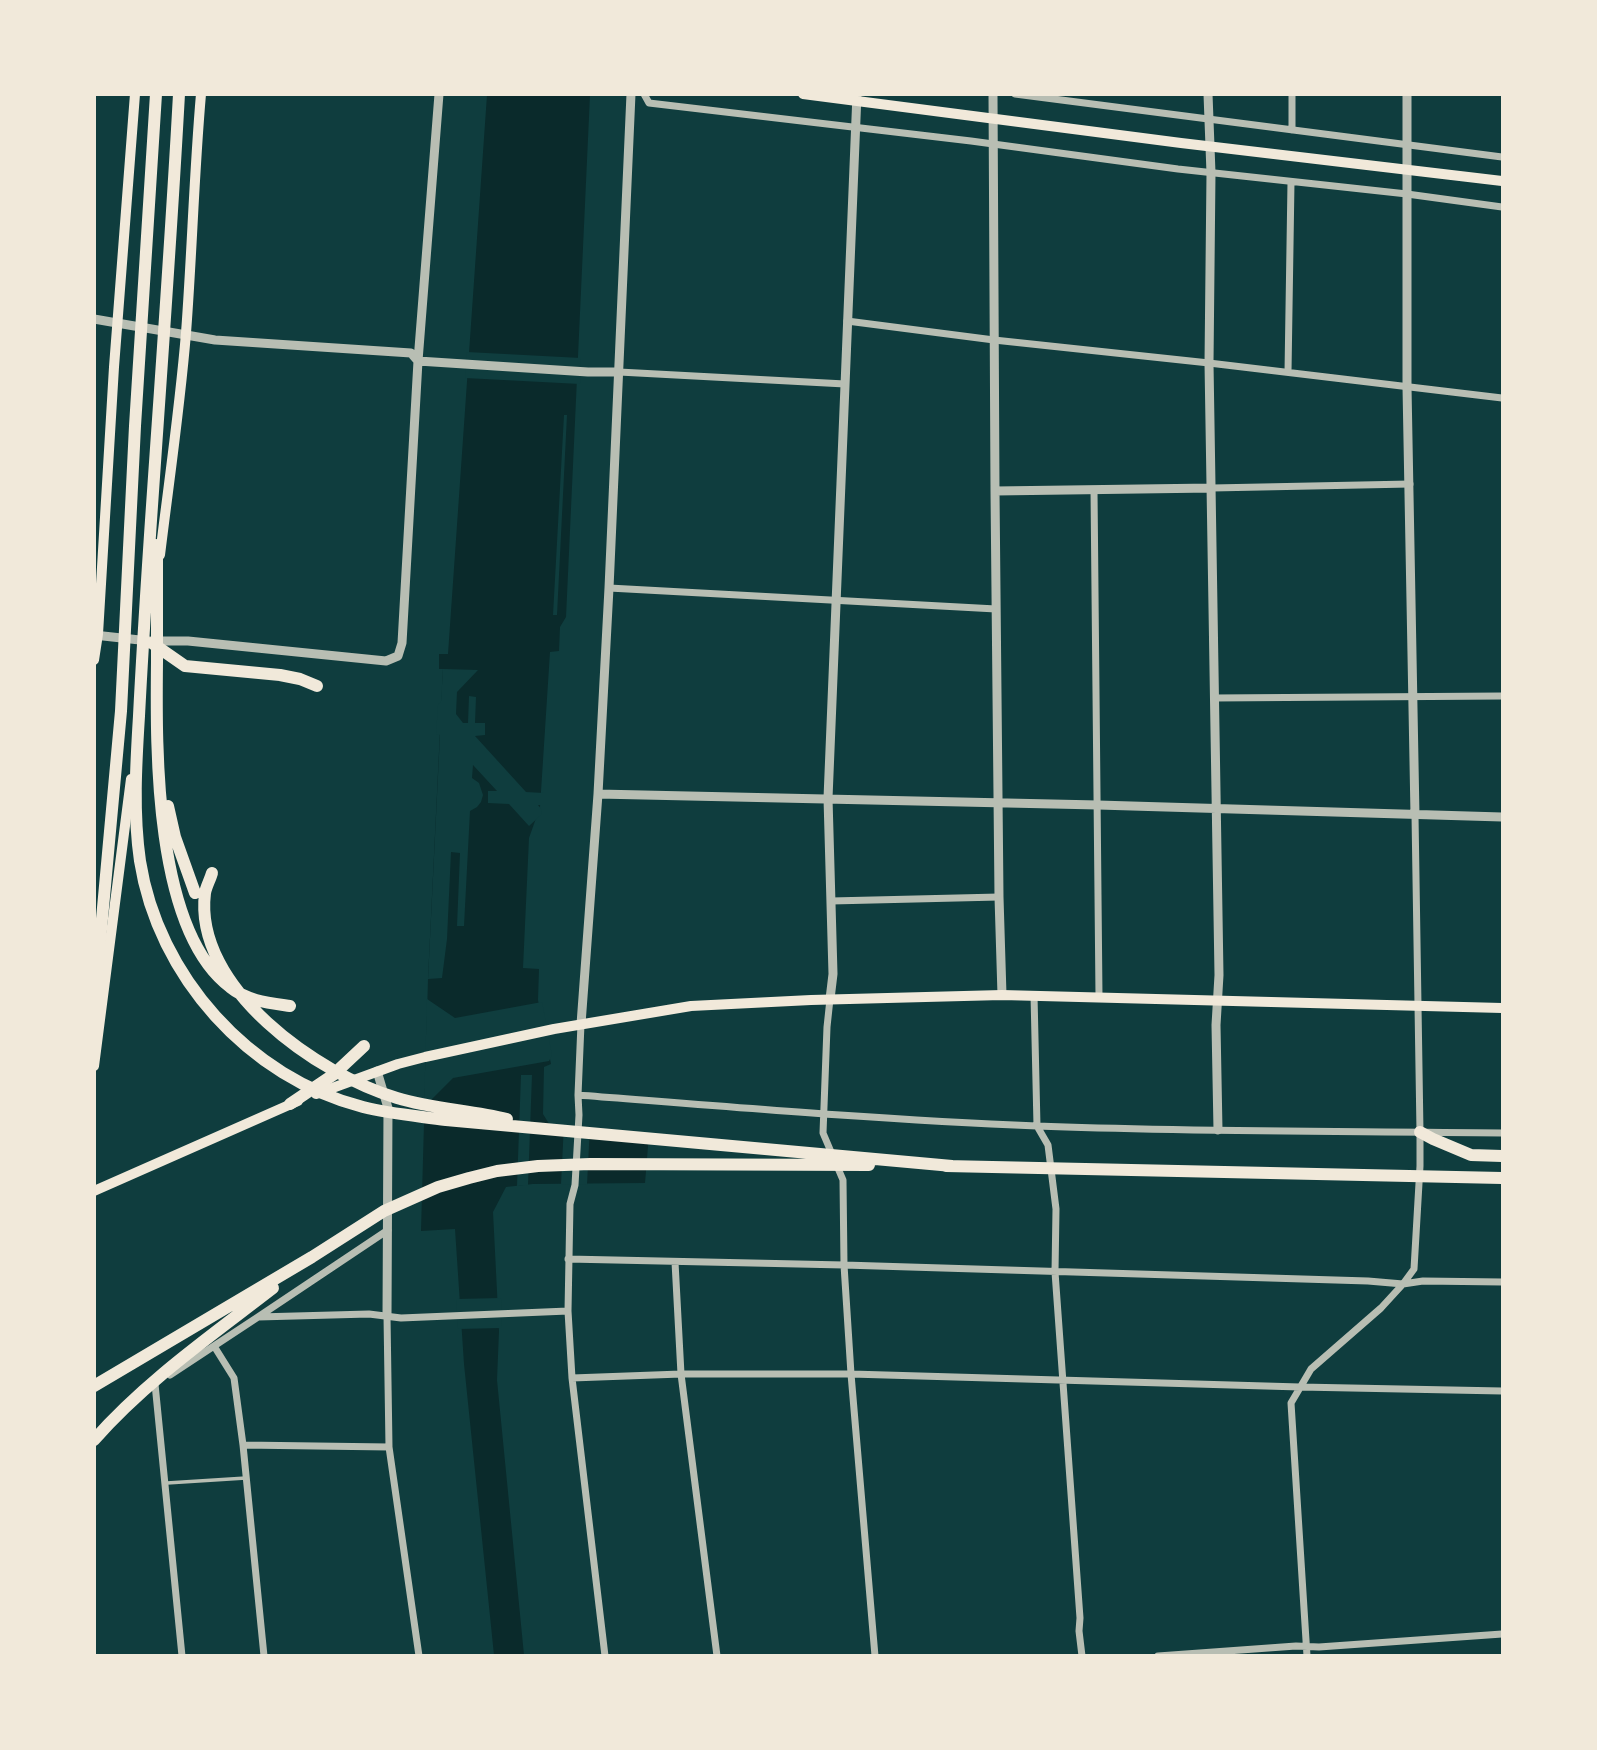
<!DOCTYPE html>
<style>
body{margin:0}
#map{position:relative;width:1597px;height:1750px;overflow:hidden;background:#0f3d3e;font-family:Lato,sans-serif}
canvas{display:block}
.frame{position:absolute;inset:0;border:96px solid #f1e9da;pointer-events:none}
</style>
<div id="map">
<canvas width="1597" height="1750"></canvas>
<div class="frame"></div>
</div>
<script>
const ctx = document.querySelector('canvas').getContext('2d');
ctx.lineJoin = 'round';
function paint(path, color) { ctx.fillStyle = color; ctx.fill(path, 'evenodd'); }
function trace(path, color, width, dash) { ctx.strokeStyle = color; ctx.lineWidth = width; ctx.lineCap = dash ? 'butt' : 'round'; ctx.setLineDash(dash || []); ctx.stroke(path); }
const water = new Path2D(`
 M487,95H590L566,617L560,627L559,651L550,652L540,807L529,838L523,968L539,969L538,1000L551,1064L544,1067L543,1114L551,1127L649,1134L645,1183L533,1184L506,1187L493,1212L499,1331L497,1380L524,1655H494L464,1364L455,1229L421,1231L428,979L443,669H439V654H448Z`);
const pier = new Path2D(`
 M467,352L581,358L580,384L465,378Z
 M564,415H567L557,615H553Z
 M443,669L478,670L457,692L456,714L463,723H468L469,696L476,697L475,723H485V735L475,736L526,792L544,793V805H538L542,810L541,815L529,826L509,804L488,803V791H497L473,765L472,778L479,783L483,795L481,802L477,807L470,811L464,926H457L460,853L451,852L447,939L442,978L428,979L440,735L436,734L438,705L441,701Z
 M427,999L455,1018L542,1002L552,1055L549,1061L453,1078L424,1107Z
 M521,1075H532L528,1185L517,1186Z
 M564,1124L590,1126L587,1185L561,1184Z
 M501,1298L502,1328L458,1329L456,1299Z`);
const service = new Path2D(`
 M167,1483L246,1478`);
const minor = new Path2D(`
 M644,94L649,103L971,141L1178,169L1407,194L1502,207
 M1015,94L1502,157
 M1292,94V130
 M847,321L994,340L1209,363L1502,398
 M619,372L845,384
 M1288,372L1291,182
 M1212,488L1410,484
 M1094,490L1099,996
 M609,588L996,609
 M1214,698L1502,696
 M831,901L999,897
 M1034,995L1037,1126L1048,1145L1056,1209L1055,1272L1080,1618L1079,1631L1082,1656
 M830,999L827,1027L823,1133L843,1180L844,1265L851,1374L875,1656
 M581,1024L578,1095L579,1115L575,1185L570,1204L568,1311L572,1378L605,1656
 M578,1095C731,1107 884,1120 1037,1126C1192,1132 1347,1131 1502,1133
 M568,1259L844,1265L1368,1281L1403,1284L1423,1281L1502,1282
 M675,1262L681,1374L717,1656
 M387,1316L389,1447L419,1656
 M258,1317L388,1230
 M214,1346L234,1378L243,1445L264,1656
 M170,1375L258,1317L369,1314L401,1318L568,1311
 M572,1378L681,1374H851L1300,1387L1502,1391
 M155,1384L182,1656
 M243,1445L389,1447
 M1158,1656L1296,1646L1319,1647L1502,1634
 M1307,1656L1291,1403L1311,1369L1381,1308L1403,1284L1414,1269L1420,1166V1132L1415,815`);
const tertiary = new Path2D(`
 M993,94L995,491L999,897L1002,995
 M1208,94L1211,173L1209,363L1219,975L1216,1025L1218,1130
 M1407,94V387L1415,815
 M94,319L215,340L411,353L418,361L588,372H619
 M995,491L1212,488
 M94,635L149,641H188L386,661L398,656L402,643L418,361L439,94
 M598,794L1098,805L1502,817
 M830,999L833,974L828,798L857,94
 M581,1024L598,794L609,588L631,94
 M377,1071L388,1108L387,1316`);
const primary = new Path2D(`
 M803,94L1181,143L1502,181
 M160,555C169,481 180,407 186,333C192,254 194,174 201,94
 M94,660L98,634L114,367L135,94
 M94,1066L131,779
 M316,1094L398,1064L425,1057L554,1029L691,1006L811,1000L1002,995L1502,1008
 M94,1191L298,1101`);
const motorway = new Path2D(`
 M179,94C171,241 160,388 150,535C146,595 142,656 139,716C136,764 133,813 140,861C158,976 249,1078 363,1107C390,1114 418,1116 446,1120L952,1166
 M157,545C157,584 157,623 157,662C156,749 154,930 230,987C247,1001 269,1003 290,1006
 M152,643L185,666L280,675L300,679L317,686
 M168,806L175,837L195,893
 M212,873C210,880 206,887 205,893C193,988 319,1075 397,1098C433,1109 471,1110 507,1119
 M94,1006L121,711L135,426L156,94
 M290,1104L333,1075L364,1046
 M1420,1132L1433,1139L1471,1155L1502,1156
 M946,1166L1502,1178
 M94,1386L312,1257L384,1211L438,1187L469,1178L497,1171L538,1166L590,1164L869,1165
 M94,1440C146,1381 211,1336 273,1288`);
paint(water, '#0a2a2b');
paint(pier, '#0f3d3e');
trace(service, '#b8beb3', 3.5);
trace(minor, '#b8beb3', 7);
trace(tertiary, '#b8beb3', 9);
trace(primary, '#f1e9da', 10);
trace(motorway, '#f1e9da', 12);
</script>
